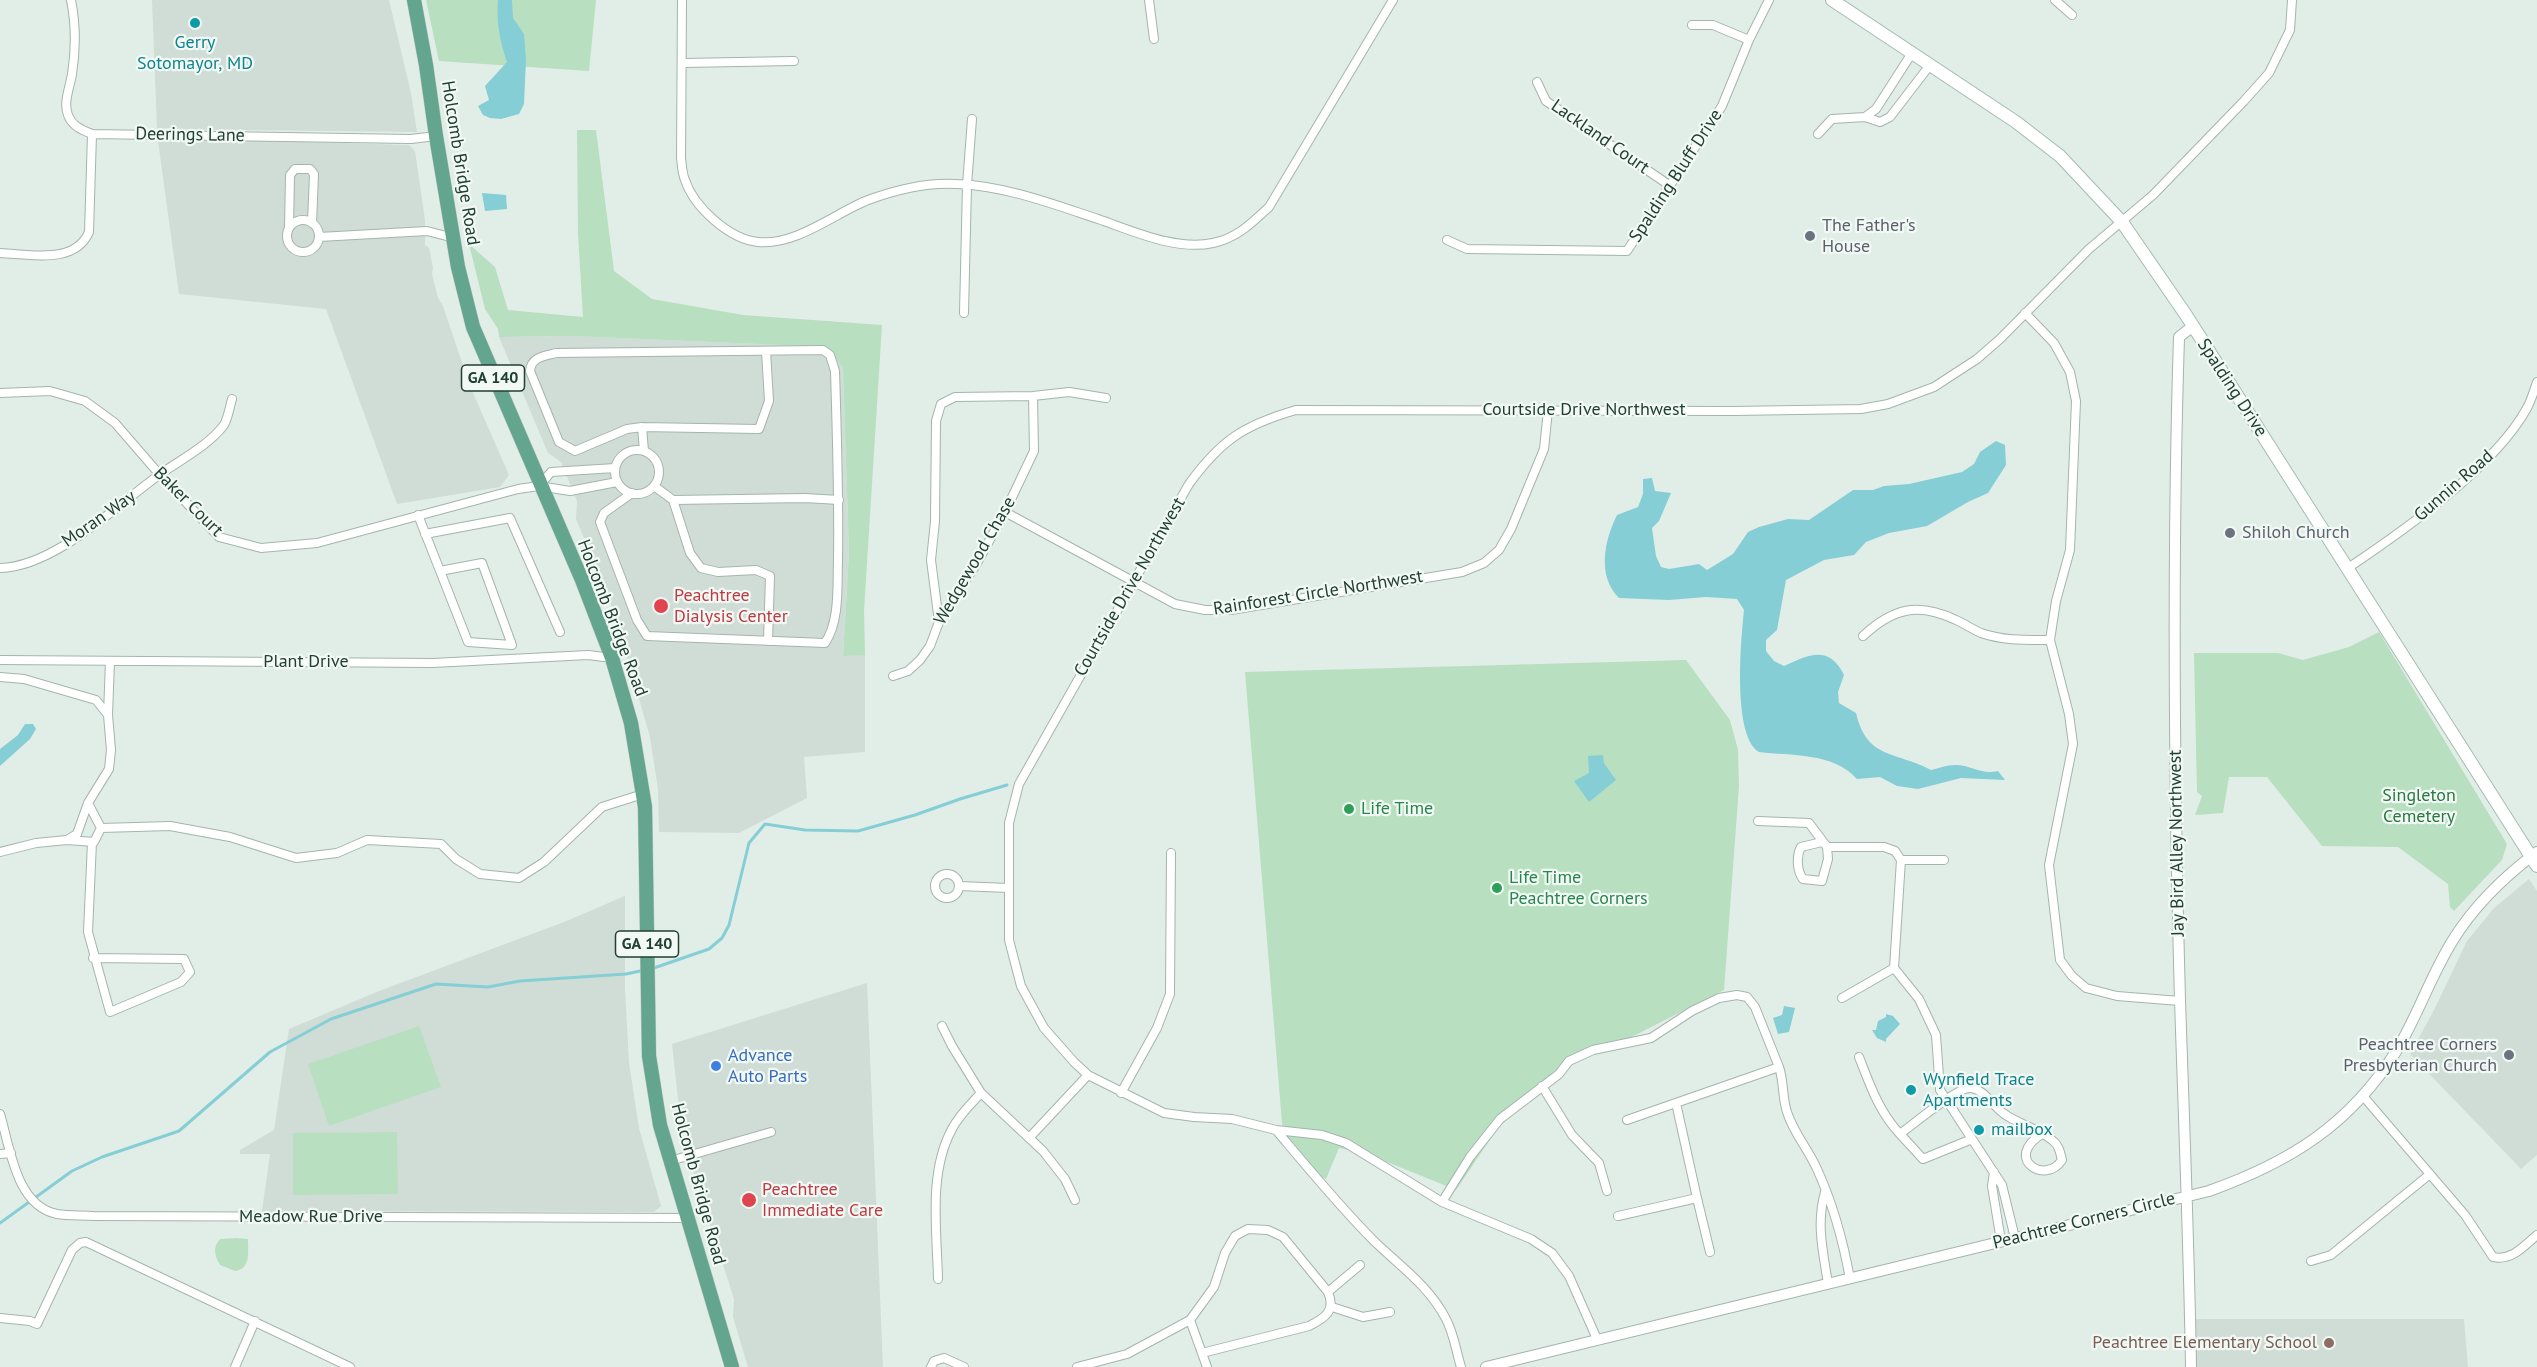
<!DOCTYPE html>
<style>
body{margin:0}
canvas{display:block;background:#e1ede7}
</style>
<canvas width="2537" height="1367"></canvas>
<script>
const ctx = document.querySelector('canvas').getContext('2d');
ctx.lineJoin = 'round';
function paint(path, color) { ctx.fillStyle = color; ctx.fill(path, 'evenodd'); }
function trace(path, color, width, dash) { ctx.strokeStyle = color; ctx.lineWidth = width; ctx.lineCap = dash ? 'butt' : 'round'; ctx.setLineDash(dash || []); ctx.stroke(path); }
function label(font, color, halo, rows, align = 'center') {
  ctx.font = font + ' "PT Sans",sans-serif'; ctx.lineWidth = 4.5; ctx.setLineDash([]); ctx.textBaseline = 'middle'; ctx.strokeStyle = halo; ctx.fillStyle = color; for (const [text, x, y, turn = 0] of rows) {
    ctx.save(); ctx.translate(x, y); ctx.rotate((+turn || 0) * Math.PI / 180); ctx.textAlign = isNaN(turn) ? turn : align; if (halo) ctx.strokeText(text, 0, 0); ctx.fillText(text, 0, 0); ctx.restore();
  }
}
const built = new Path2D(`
 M152,0H389L411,93L417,132L157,129Z
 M237,140L409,145L415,151L425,220V245L429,248L433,268L432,274L438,298L443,306L470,386L509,475L500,487L397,504L326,309L179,294L158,141Z
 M573,336L827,347L843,368L849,553L843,655H865V752L804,757L807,798L739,833L659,832L658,789L650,737L626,654L625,639L576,519L577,501L561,462L548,453L499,337Z
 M2529,879L2537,891V1155L2521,1169L2410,1054L2434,1010L2467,941L2494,908Z
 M625,896V989L629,1063L639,1128L661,1206L654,1212L262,1211L270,1154H240V1150L274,1130L289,1029L379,991L564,922Z
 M867,983L883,1367H748L733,1317L734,1299L693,1171L678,1099L672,1044Z
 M2190,1319H2464L2468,1367H2192Z`);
const green = new Path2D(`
 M426,0H596L589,71L439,61Z
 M577,130H596L614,271L652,299L743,315L882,325L864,611L865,655L843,656L849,553L843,368L827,347L573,336L499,337L498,329L485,309L469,244L495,267L508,310L583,317L578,234Z
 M2379,632L2507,844L2502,860L2454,911L2450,907L2448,884L2398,847L2322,846L2267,777H2229L2223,813L2195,815L2202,796L2197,792L2194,653H2278L2303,660L2349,647Z
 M1686,660L1730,720L1738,750L1739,786L1724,990L1614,1046L1576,1061L1508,1113L1456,1190L1370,1155L1339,1148L1326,1179L1323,1178L1289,1142L1288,1136L1283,1135L1245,672Z
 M419,1026L441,1087L329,1126L308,1064Z
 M397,1132L398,1194L293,1195V1133Z
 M237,1238L248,1239C248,1252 251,1269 235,1271L220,1265C215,1256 212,1248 220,1239Z`);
const water = new Path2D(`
 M498,0H512L513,18L524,34L526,60L524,104L519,114L501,119L490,118L483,115L478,106L489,100L485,86L507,62C500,42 496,22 498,0Z
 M482,193L506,195L507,209L485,211Z
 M1996,441L2005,445L2006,465L1988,493L1968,502L1927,526L1889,533L1866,542L1854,555L1824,560L1786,580L1777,630L1766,640V651L1774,661L1784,666C1808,655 1829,644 1844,675L1838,692L1839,703L1856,713C1867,760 1896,751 1931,770C1939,768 1947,765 1955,765C1972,765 1980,775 1998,771L2005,780L1961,778L1918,789L1897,786L1880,777L1857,779C1833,752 1791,756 1759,752C1732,736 1741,638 1744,610L1737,599L1706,597L1669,600L1619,598C1597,576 1604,541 1617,515L1638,507L1643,494V479L1652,478L1655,491L1671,493L1659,521L1652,528L1656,556L1661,567L1669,569L1699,564L1707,570L1733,554L1748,532L1759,527L1788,519L1809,520L1853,490H1873L1884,486L1909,484L1962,472L1974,464L1980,452Z
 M25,724H33L36,729L30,739L0,766V749L18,735Z
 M1603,755L1604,763L1616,780L1589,802L1574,781L1589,773L1588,756Z
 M1784,1006L1795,1008L1789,1032L1778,1034L1773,1018L1782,1015Z
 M1886,1014L1893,1016L1900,1024L1886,1039V1042L1877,1038L1872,1030H1876L1878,1021L1886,1017Z`);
const stream = new Path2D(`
 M651,969L709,949L722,938L729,925L749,843L765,824L805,830L858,831L915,815L960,799L1007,785
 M0,1223L72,1171L102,1157L179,1131L270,1052L331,1019L436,984L488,987L520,981L626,974L645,970`);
const minor = new Path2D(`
 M71,0C76,25 76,49 72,74C70,87 63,102 68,115C72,126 82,130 92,134L411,139L436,136
 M682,0L681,158C682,165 682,173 685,180C694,207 729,239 758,242C796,246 835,213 868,200C895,190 928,182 957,184C1006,186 1053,204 1098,219C1133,231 1176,251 1213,243C1237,238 1252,223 1269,207L1393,0
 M1149,0L1154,39
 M2055,0L2072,15
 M1692,25H1713L1749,40
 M683,63L794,61
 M1537,82L1546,101L1669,185
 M1865,117L1876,109L1912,53
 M1818,134L1832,119L1865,117L1880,122L1890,117L1930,65
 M287 236a16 16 0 1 1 32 0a16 16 0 1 1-32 0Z
 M289,228L290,175L295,169H310L314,174L312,223
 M319,237L427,231L454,238
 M1447,240L1467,249L1627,251L1722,106L1749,40L1769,0
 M0,253C29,254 75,265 89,232L92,134
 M964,313L967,185L972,119
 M2025,313L2054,343L2070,372L2076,401L2070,550L2056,601L2050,640L2069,714L2073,744L2049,865L2060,960L2072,976L2086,988L2117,996L2180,1001
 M0,393L50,391L85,401L115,423L160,475L219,537L261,548L317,543L518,489L539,486L570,491L617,482
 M642,427L644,451
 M615 472a22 22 0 1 1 44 0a22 22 0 1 1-44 0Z
 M540,485L551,472L615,468
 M654,486L673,500L805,498L839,500
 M632,493L604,513L600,522L637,620L647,636L825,643C840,621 837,586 838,561C839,497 837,434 835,371L830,355L823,350L556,353C544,356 531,357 530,371L559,442L575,451L627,429L642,427L759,429L769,401L766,351
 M673,500L690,553L701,568L718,572L756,570L770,576L768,641
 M1005,512L1175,604L1205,610H1231L1462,572L1484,563L1499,550L1511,529L1544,449L1548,410
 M418,515L468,642L512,645L482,563L440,571
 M425,534L510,518L560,632
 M0,568C54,567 116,506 159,475C180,460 208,446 224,425C228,418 230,406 232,399
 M2348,568C2403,531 2495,467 2527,408C2531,401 2534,391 2537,382
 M939,622L931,560L935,521L936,421L941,404L955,397L1033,396L1069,392L1106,398
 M1863,636C1893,608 1918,602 1956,620C1965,624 1972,629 1981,633C2004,641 2027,640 2050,640
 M0,660L433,663L588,655L612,658
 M893,676L908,671L920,660L930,646L939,622L977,563L1005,512L1034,451L1033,396
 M0,677L24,679L96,700L108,715
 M1758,821L1809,823L1827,847H1884L1895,851L1901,860L1894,968L1919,999L1936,1035L1940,1090L2002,1185L2015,1238
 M101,828L170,826L230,837L296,858L337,853L367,840L441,844L456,859L480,874L519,878L544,862L602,807L643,794
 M67,840L94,842L101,828L88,803
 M92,842L88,932L110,1012L181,982L190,972L184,959L93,958
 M1822,842L1801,847C1796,856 1797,871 1803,879L1822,881L1828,859L1827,847
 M0,852L36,843L67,840L77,834L88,803L109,769L111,750L108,715L110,661
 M1901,860H1944
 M935 886a12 12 0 1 1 24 0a12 12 0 1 1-24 0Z
 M959,886L1009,888
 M1842,998L1894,968
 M942,1026L952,1046L981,1093L1043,1151L1065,1179L1075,1200
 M1859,1057C1870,1085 1879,1112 1900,1134C1912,1125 1958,1087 1970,1088C1983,1088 1993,1106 2003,1113C2017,1124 2038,1128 2052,1140C2059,1145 2060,1152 2062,1160C2045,1186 2003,1158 2042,1134
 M1542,1086L1572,1135L1599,1163L1607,1191
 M1121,1093L1157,1028L1170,994L1171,853
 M2363,1096L2465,1215L2493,1257C2512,1261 2524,1246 2537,1235
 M0,1114C10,1147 16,1206 57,1214C69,1216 82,1215 94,1216L686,1218
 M1627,1120L1779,1067
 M1276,1130C1308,1168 1339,1206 1374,1241C1400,1266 1429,1286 1446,1319C1454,1334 1456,1351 1461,1367
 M1900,1134L1923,1159L1972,1139
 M1030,1137L1088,1075
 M0,1154L11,1153
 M670,1161L771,1132
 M1994,1172L1992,1186L2001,1241
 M1825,1192C1816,1224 1823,1251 1828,1284
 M1697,1198L1710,1252
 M1442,1202L1470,1157L1500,1119L1559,1074L1569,1061L1593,1050L1651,1038L1692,1011L1719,998L1737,995L1747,997L1755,1007L1779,1067C1784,1081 1782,1097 1787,1112C1793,1132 1808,1149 1817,1169C1833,1204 1843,1240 1850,1279
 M1618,1216L1697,1198L1676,1103
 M2311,1261L2331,1255L2430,1174
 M938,1279C937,1231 928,1173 952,1129C959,1115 971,1104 981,1093
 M1328,1292L1360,1265
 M1332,1307L1363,1317L1390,1312
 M0,1318L30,1321L37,1324L72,1250L80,1243L86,1242L350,1367
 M1190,1320L1207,1367
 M1597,1339L1569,1276L1552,1253L1531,1239L1442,1202L1346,1143L1322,1135L1276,1130L1232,1119L1194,1117L1164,1113L1088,1075L1074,1062L1044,1028L1021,986L1009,940V823L1019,784L1189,484C1221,440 1244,425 1296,410L1733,411L1861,409L1888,404L1934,387L1977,359L2000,339L2089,249L2153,195L2244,101L2269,73L2290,30L2292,0
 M235,1367L255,1321
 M931,1367L934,1361L944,1358L964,1367
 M1077,1367L1127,1354L1190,1320L1214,1287L1225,1253L1235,1236L1248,1229L1268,1230L1283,1237L1328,1292C1336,1311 1325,1318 1309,1326L1202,1353`);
const tertiary = new Path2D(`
 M1486,1367L2209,1191C2290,1162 2350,1125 2397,1050C2418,1015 2431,975 2453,940C2474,906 2505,876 2537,852
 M2191,1367C2189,1244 2184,1122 2180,1000C2174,779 2172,558 2179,337L2193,326`);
const secondary = new Path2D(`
 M1832,0L2016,122L2060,156L2122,222L2186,315L2537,866`);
const primary = new Path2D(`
 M414,0L426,65L436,136L458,267L473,327L582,580L612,658L631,723L645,807L649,1056L660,1125L732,1367`);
const markers = [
 [195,23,6,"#0f9aa8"],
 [1810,236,6,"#6b7280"],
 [2230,533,6,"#6b7280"],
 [661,606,8,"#e0444e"],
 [1349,809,6,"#2e9e5b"],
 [1497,888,6,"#2e9e5b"],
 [2509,1055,6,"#6b7280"],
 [716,1066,6,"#3f7fe0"],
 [1911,1090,6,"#0f9aa8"],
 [1979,1130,6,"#0f9aa8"],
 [749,1200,8,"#e0444e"],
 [2329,1343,6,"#8d6e63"]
];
const shields = [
 [493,378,63],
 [647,944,63]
];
const shieldNames = [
 ["GA 140",493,378],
 ["GA 140",647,944]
];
const cultureNames = [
 ["Gerry",195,43,"center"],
 ["Sotomayor, MD",195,64,"center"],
 ["Wynfield Trace",1923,1080],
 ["Apartments",1923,1101],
 ["mailbox",1991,1130]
];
const streetNames = [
 ["Deerings Lane",190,135,1],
 ["Lackland Court",1600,137,35],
 ["Holcomb Bridge Road",460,163,81],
 ["Spalding Bluff Drive",1676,176,-57],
 ["Spalding Drive",2232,388,57],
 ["Courtside Drive Northwest",1584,410],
 ["Gunnin Road",2454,486,-41],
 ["Baker Court",188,502,45],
 ["Moran Way",99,519,-35],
 ["Wedgewood Chase",975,561,-60],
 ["Courtside Drive Northwest",1130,587,-60],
 ["Rainforest Circle Northwest",1318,593,-9],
 ["Holcomb Bridge Road",612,618,69],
 ["Plant Drive",306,662],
 ["Jay Bird Alley Northwest",2177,843,-91],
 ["Holcomb Bridge Road",698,1184,75],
 ["Meadow Rue Drive",311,1217],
 ["Peachtree Corners Circle",2084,1221,-14]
];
const worshipNames = [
 ["The Father's",1822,226],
 ["House",1822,247],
 ["Shiloh Church",2242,533],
 ["Peachtree Corners",2497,1045,"right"],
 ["Presbyterian Church",2497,1066,"right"]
];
const healthNames = [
 ["Peachtree",674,596],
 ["Dialysis Center",674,617],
 ["Peachtree",762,1190],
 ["Immediate Care",762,1211]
];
const parkNames = [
 ["Singleton",2419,796],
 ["Cemetery",2419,817]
];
const leisureNames = [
 ["Life Time",1361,809],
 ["Life Time",1509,878],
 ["Peachtree Corners",1509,899]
];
const shopNames = [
 ["Advance",728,1056],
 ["Auto Parts",728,1077]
];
const educationNames = [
 ["Peachtree Elementary School",2317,1343]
];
paint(built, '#d0ddd6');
paint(green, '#b9dfc1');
paint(water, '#86ced5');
trace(stream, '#86ced5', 3);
trace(minor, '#a4b5ae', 10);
trace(tertiary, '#a4b5ae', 12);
trace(secondary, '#a2bcb1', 14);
trace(primary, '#c1c9c6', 15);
trace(minor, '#fff', 8);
trace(tertiary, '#fff', 10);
trace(secondary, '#fff', 12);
trace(primary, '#64a58f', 14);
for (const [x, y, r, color] of markers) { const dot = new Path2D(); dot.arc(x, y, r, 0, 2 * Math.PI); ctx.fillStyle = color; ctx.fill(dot); trace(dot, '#f2f9f5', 2); }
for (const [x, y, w] of shields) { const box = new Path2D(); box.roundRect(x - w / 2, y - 13, w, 26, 4.5); ctx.fillStyle = '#f2f9f5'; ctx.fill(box); trace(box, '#213f34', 1.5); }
label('bold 16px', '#213f34', null, shieldNames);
label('18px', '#0d838f', '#f2f9f5', cultureNames, 'left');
label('18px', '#213f34', '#f2f9f5', streetNames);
label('18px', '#5b616d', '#f2f9f5', worshipNames, 'left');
label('18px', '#be3a42', '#f2f9f5', healthNames, 'left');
label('18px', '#287841', '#f2f9f5', parkNames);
label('18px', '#27864d', '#f2f9f5', leisureNames, 'left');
label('18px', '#366cbe', '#f2f9f5', shopNames, 'left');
label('18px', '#785e54', '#f2f9f5', educationNames, 'right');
</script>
